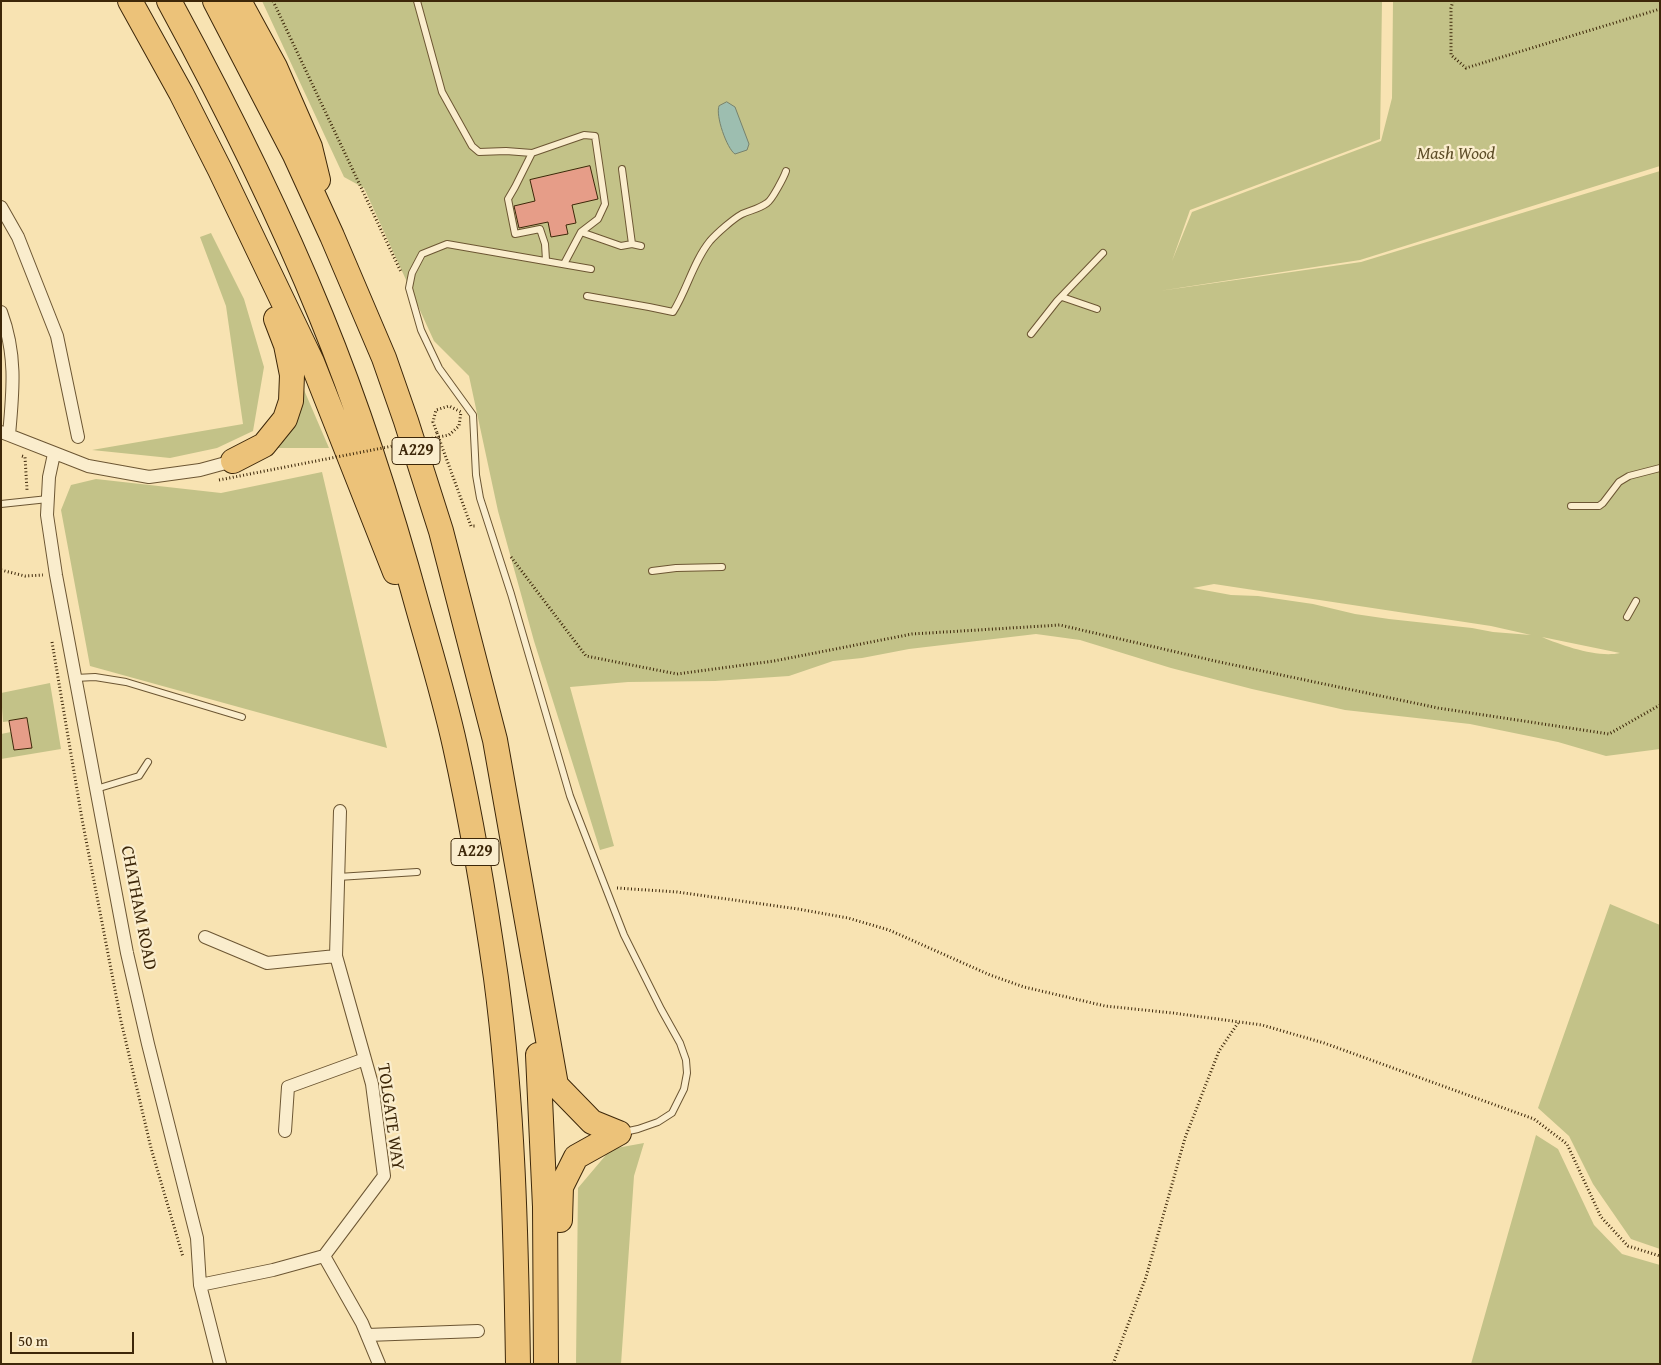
<!DOCTYPE html>
<style>
body{margin:0}
#map{position:relative;width:1661px;height:1365px;overflow:hidden;background:#f8e3b2;font-family:"Gentium Book Plus",serif}
canvas{display:block}
.frame{position:absolute;inset:0;border:2px solid #3d2709;pointer-events:none}
.scale{position:absolute;left:10px;top:1332px;width:124px;height:22px;box-sizing:border-box;border:2px solid #3d2709;border-top:0;padding-left:6px;font-size:15px;line-height:18px;white-space:nowrap;color:#3d2709;-webkit-text-stroke:4px #faedcd;paint-order:stroke}
</style>
<div id="map">
<canvas width="1661" height="1365"></canvas>
<div class="frame"></div>
<div class="scale">50 m</div>
</div>
<script>
const ctx = document.querySelector('canvas').getContext('2d');
ctx.lineJoin = 'round';
function paint(path, color) { ctx.fillStyle = color; ctx.fill(path, 'evenodd'); }
function trace(path, color, width, dash) { ctx.strokeStyle = color; ctx.lineWidth = width; ctx.lineCap = dash ? 'butt' : 'round'; ctx.setLineDash(dash || []); ctx.stroke(path); }
function label(font, color, halo, rows, align = 'center') {
  ctx.font = font + ' "Gentium Book Plus",serif'; ctx.lineWidth = 4.5; ctx.setLineDash([]); ctx.textBaseline = 'middle'; ctx.strokeStyle = halo; ctx.fillStyle = color; for (const [text, x, y, turn = 0] of rows) {
    ctx.save(); ctx.translate(x, y); ctx.rotate((+turn || 0) * Math.PI / 180); ctx.textAlign = isNaN(turn) ? turn : align; if (halo) ctx.strokeText(text, 0, 0); ctx.fillText(text, 0, 0); ctx.restore();
  }
}
const green = new Path2D(`
 M262,1H1382L1380,139L1190,210L1172,261L1192,212L1381,141L1392,98L1393,1H1660V166L1360,260L1159,291L1361,262L1660,171V749L1606,756L1558,742L1470,724L1345,710L1252,689L1171,668L1080,640L1036,634L909,649L862,658L833,661L789,676L715,681L628,682L570,687L614,846L600,850L534,641L498,511L469,376L434,341L364,188L344,177ZM1214,584L1491,626L1531,635L1493,632L1472,628L1389,619L1355,614L1313,604L1258,596L1231,595L1193,588ZM1542,637L1620,653C1598,658 1563,646 1542,637Z
 M211,233L244,299L264,367L253,431L217,448L170,458L92,450L243,424L226,306L200,237Z
 M298,376L329,448H271Z
 M322,472L387,748L90,666L61,510L71,485L96,479L221,493Z
 M50,683L61,749L1,759V734L11,732L14,750L32,747L27,719L3,722L1,693Z
 M1610,904L1660,925V1249L1631,1239L1593,1184L1569,1136L1538,1108Z
 M1536,1135L1558,1149L1594,1225L1622,1254L1660,1265V1364H1471Z
 M644,1143L634,1176L621,1364H576L578,1188L611,1149Z`);
const water = new Path2D(`
 M727,102L735,107L749,144L747,150L735,154C727,149 715,115 719,106Z`);
const building = new Path2D(`
 M590,166L598,199L572,205L576,223L566,225L568,234L551,237L548,222L519,228L514,206L535,201L530,180Z
 M27,718L32,748L14,750L9,721Z`);
const path = new Path2D(`
 M273,1L401,272
 M1453,1L1451,8V55L1466,68L1660,9
 M437,433L471,526H477
 M22,456L25,457L27,490
 M511,557L586,656L677,674L774,661L912,634L1060,625L1215,661L1438,708L1609,734L1660,705
 M1,570L25,576L43,575
 M52,642L82,819L121,1021L151,1148L183,1257
 M617,888L677,892L798,909L848,918L889,930L990,975L1024,987L1105,1006L1173,1013L1262,1025L1324,1043L1534,1119L1567,1144L1601,1217L1628,1246L1660,1256
 M1113,1364L1146,1277L1185,1138L1219,1051L1238,1023`);
const lane = new Path2D(`
 M417,1L442,92L472,146L479,152L506,151L532,153
 M581,232L621,246L632,244L622,169
 M632,244L641,246
 M546,260L545,244L540,229L515,234L508,199L515,187L532,153L584,135L595,136L605,204L598,219L581,232L564,264
 M591,269L447,244L422,254L412,273L409,288L421,330L439,368L473,415L476,475L480,498L511,594L570,796L624,935L661,1009L680,1043L686,1060L687,1073L684,1089L672,1113L658,1122L638,1129L624,1132
 M587,296L649,307L673,312C687,290 693,262 710,241C717,233 733,219 742,214C751,210 759,209 767,203C772,200 784,177 786,171
 M1062,297L1097,309
 M1031,334L1057,301L1103,253
 M1,504L48,499
 M1571,506H1599L1603,503L1619,482L1629,476L1660,468
 M652,571L676,568L722,567
 M1627,617L1636,601
 M75,678L95,677L126,682L242,717
 M96,789L139,776L148,762
 M338,877L417,872`);
const street = new Path2D(`
 M1,207L18,237L57,336L78,437
 M1,312C17,355 13,391 9,435
 M1,432L88,466L149,477L200,470L233,461
 M54,454L49,477L47,515L56,575L127,953L148,1044L197,1238L200,1285L220,1364
 M205,937L267,963L336,956
 M285,1131L288,1087L365,1059
 M324,1256L362,1323L379,1364
 M200,1285L273,1270L324,1256L384,1176L372,1084L336,956L340,811
 M367,1335L478,1331`);
const highway = new Path2D(`
 M130,1L181,93L220,170L312,362L395,572
 M169,1C225,104 277,208 321,316C360,411 391,509 418,608C431,654 445,700 455,746C472,823 485,901 496,978C513,1106 516,1236 518,1364
 M215,1L295,155L332,236L384,358L406,421L441,531L495,740L556,1085L592,1122L619,1133
 M239,1L275,67L310,147L318,180
 M233,461L264,445L285,419L291,401L292,375L286,345L276,319
 M538,1055L545,1207L546,1364
 M560,1220L561,1187L576,1157L619,1133`);
const pathBridge = new Path2D(`
 M219,480L449,435L459,426L461,412L449,406L436,410L433,422L437,433`);
const shields = [
 [416,451,48],
 [475,852,48]
];
const shieldNames = [
 ["A229",416,451],
 ["A229",475,852]
];
const parkNames = [
 ["Mash Wood",1456,154]
];
const streetNames = [
 ["CHATHAM ROAD",138,908,79],
 ["TOLGATE WAY",390,1117,82]
];
paint(green, '#c3c288');
paint(water, '#9dbeb0');
trace(water, '#77826d', 1);
paint(building, '#e69d88');
trace(building, '#3d2709', 1);
trace(lane, '#6c5633', 8);
trace(street, '#6c5633', 14);
trace(highway, '#3d2709', 26);
trace(path, '#3d2709', 3, [1, 2.5]);
trace(lane, '#faedcd', 6);
trace(street, '#faedcd', 12);
trace(highway, '#ecc279', 24);
trace(pathBridge, '#3d2709', 3, [1, 2.5]);
for (const [x, y, w] of shields) { const box = new Path2D(); box.roundRect(x - w / 2, y - 13.5, w, 27, 4); ctx.fillStyle = '#faedcd'; ctx.fill(box); trace(box, '#3d2709', 1); }
label('bold 16px', '#3d2709', null, shieldNames);
label('italic 18px', '#5e4e29', '#faedcd', parkNames);
label('18px', '#3d2709', '#faedcd', streetNames);
</script>
